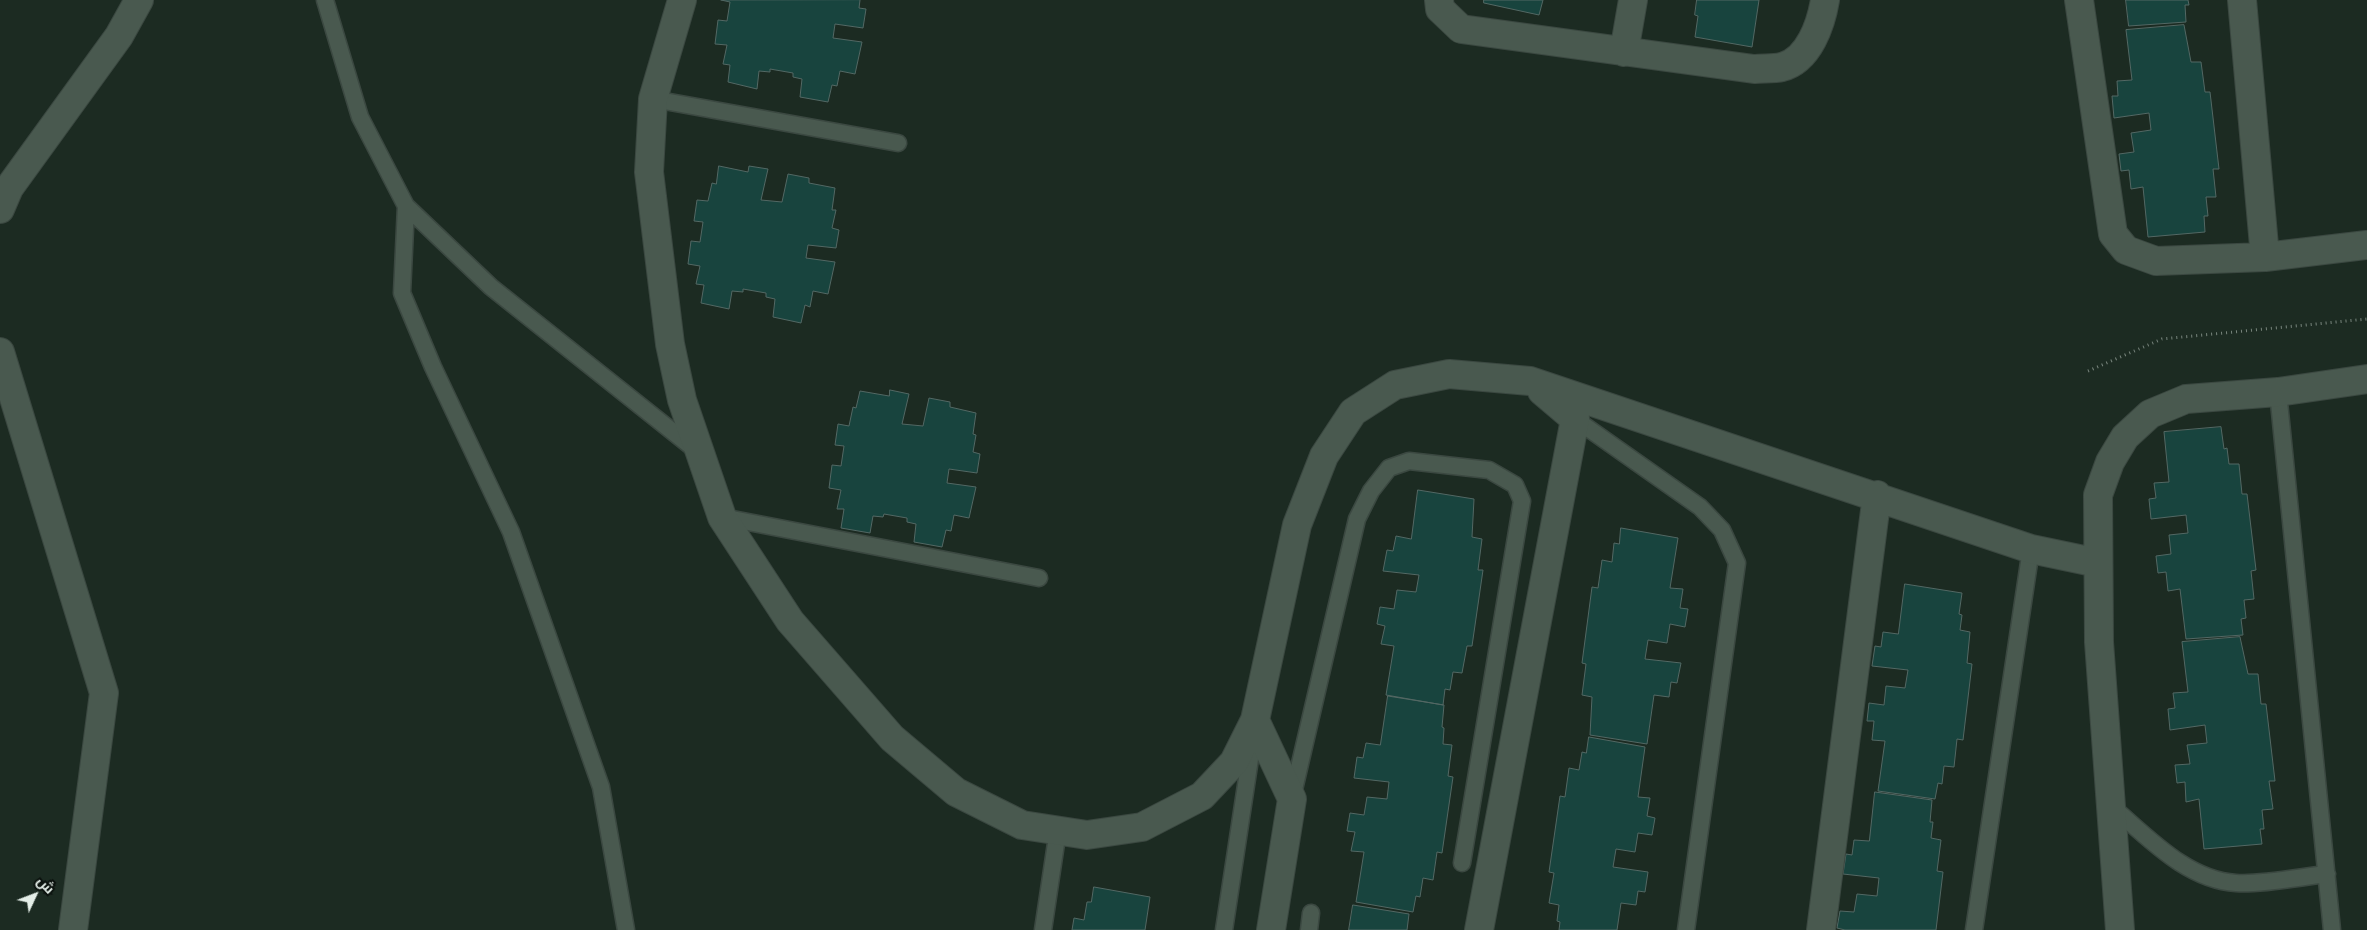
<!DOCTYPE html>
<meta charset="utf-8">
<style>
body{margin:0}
#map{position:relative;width:2367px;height:930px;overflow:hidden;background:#1c2b22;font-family:Merriweather,Cairo,serif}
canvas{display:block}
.north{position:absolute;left:10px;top:870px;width:50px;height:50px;-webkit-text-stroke:4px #0b120e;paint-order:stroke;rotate:47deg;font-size:14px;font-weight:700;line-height:20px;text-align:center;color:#e4eee8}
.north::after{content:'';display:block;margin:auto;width:18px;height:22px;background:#e4eee8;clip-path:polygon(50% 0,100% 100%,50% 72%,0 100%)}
</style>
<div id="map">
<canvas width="2367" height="930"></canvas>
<div class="north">ش</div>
</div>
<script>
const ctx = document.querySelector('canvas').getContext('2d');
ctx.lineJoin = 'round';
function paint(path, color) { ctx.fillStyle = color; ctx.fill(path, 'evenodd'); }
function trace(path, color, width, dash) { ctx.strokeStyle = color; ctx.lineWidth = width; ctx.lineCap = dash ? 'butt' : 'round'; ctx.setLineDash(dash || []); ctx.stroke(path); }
const building = new Path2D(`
 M860,0L859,8L866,9L863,28L835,24L833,38L862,42L855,74L840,71L837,86L832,85L828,102L800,97L802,79L793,77V73L770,69V72L759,71L757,89L728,82L730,65L723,64L727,45L715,44L718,20L727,21L730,2L721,0Z
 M1484,0H1543L1539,15L1484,3Z
 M1697,0H1759L1752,47L1695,37L1698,16L1695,15Z
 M2126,0H2188L2189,5H2185L2186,22L2129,26Z
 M2184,25L2191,62H2201L2205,92H2210L2219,169H2213L2216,197H2206L2208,216H2204L2205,232L2148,237L2143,187L2131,189L2129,170L2121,171L2119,154L2134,152L2131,133L2151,130L2149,113L2114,118L2112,96H2118L2117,81L2132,80L2126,30Z
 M719,166L748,172L749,166L768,169L761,200L782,202L788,174L809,178V183L835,188L832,210H836L832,228L839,230L836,248L808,245L806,258L835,262L828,294L813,291L810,307L805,305L801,323L773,317L775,299L766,297V293L743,289V292L732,291L729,309L701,303L704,285L696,284L700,266L688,264L691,241L700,242L703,222L694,221L697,200L708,201L712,183L716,184Z
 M890,390L909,394L902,424L923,426L929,398L950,402V407L976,413L973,434L976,435L973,452L980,454L977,473L949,469L947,483L976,487L969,518L954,515L951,531L946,530L942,547L914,542L916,524L907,522V518L884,514L883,517L873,516L870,533L841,528L844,509H837L841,490L829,488L832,465L841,466L844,446L835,445L838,424L849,426L853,407L856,408L860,391L889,396Z
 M2221,427L2224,449L2227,448L2229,464H2239L2242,494H2247L2256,570L2251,571L2254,599L2244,600L2246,618L2241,619L2243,635L2186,639L2180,589L2168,591L2166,572L2158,573L2156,556L2171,554L2169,535L2188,533L2186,515L2151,519L2149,499L2156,498L2154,483L2169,482L2164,432Z
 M1418,490L1474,499L1472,537L1482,539L1478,570H1483L1472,646H1467L1462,673L1453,672L1450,690L1445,689L1443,705L1386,695L1394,646L1381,644L1385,626L1377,624L1380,607L1394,609L1397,590L1416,592L1419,575L1383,571L1387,550L1393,551L1396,536L1411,539Z
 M1621,528L1678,538L1670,588L1683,589L1680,608L1688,609L1685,627L1670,624L1667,643L1648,640L1645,659L1681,663L1677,683L1671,682L1669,697L1654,695L1647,744L1590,735L1592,697L1582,695L1586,664L1582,663L1592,587L1598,588L1602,560L1612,562L1614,543L1619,544Z
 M1905,584L1962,593L1959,614L1962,615L1960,630L1970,632L1967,663L1972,664L1963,740L1957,739L1954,767L1944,766L1942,784L1938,783L1935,799L1878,791L1885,741L1872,740L1874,721H1867L1869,703L1884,705L1886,686L1905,688L1908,670L1872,666L1875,646L1881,647L1883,632L1898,634Z
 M2240,637L2248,674H2258L2261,704H2266L2275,781H2269L2273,809L2262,810L2264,829H2260L2262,844L2204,849L2199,799L2186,802L2185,782L2177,783L2175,765L2190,764L2187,745L2207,743L2205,725L2170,730L2168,709L2175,708L2173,693L2188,692L2182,642Z
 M1388,696L1444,705L1442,727L1444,728L1443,744L1452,745L1448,776L1453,777L1442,853L1437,852L1433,880L1423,878L1420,897L1416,896L1413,912L1356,902L1364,852L1351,851L1355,832L1347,831L1350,813L1364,815L1367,797L1387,799L1389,782L1354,778L1357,757L1363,758L1366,743L1380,745Z
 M1589,737L1645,747L1638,797L1650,798L1647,816L1655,818L1652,835L1638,833L1635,852L1616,849L1613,867L1648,872L1645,892L1638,891L1636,905L1621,903L1617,930H1559L1560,922L1557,921L1559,905L1549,903L1554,873L1549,872L1560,796L1565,797L1569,768L1579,770L1582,752L1586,753Z
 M1875,792L1932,800L1930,822H1933L1931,838L1941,840L1937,871L1943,872L1936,930H1845L1837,928L1840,911L1854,912L1857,894L1877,896L1879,878L1843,874L1846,854L1852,855L1854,840L1869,841Z
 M1094,887L1150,897L1145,930H1072L1074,918L1084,920L1087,902H1091Z
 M1353,905L1409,914L1407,930H1349Z`);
const path = new Path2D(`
 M2088,371L2162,339L2367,319`);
const service = new Path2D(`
 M325,0L360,117L406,206L491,287L697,451
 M653,99L898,143
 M406,206L402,293L433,367L511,532L601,787L626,930
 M2278,392L2332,930
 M1575,419L1700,507L1722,530L1737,563L1686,930
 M722,517L1039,578
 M1292,798L1357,519L1371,491L1389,468L1409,461L1489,470L1515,485L1522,501L1462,863
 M2111,806C2147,836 2186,880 2236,883C2261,885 2300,877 2327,874
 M1043,930L1058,830
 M1224,930L1253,739
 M1309,930L1311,913
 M1974,930L2031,549`);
const minor = new Path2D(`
 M682,0L653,99L649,172L670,344L682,400L722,517L790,621L892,738L956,792L1022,825L1087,835L1142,827L1202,796L1234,762L1255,720L1297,525L1324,456L1353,412L1395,385L1449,374L1530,381L2031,549L2098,563
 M1439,0L1440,9L1461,29L1754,69C1763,68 1773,69 1782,67C1809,60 1821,24 1825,0
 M2079,0L2113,234L2126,250L2156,261L2265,257L2367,245
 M2242,0L2265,257
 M1624,52L1633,0
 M0,209L9,188L119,36L139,0
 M0,352L104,693L73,930
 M1255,720L1292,799L1271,930
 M1479,930L1575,419L1542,391
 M1821,930L1877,495
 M2120,930L2099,642L2098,495L2110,462L2125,437L2150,414L2186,399L2278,392L2367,379`);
paint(building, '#18443e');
trace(building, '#536864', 1);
trace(service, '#3b4841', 19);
trace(minor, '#3b4841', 30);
trace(path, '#78857d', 3, [1, 4]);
trace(service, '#49594f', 16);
trace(minor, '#49594f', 28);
</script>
